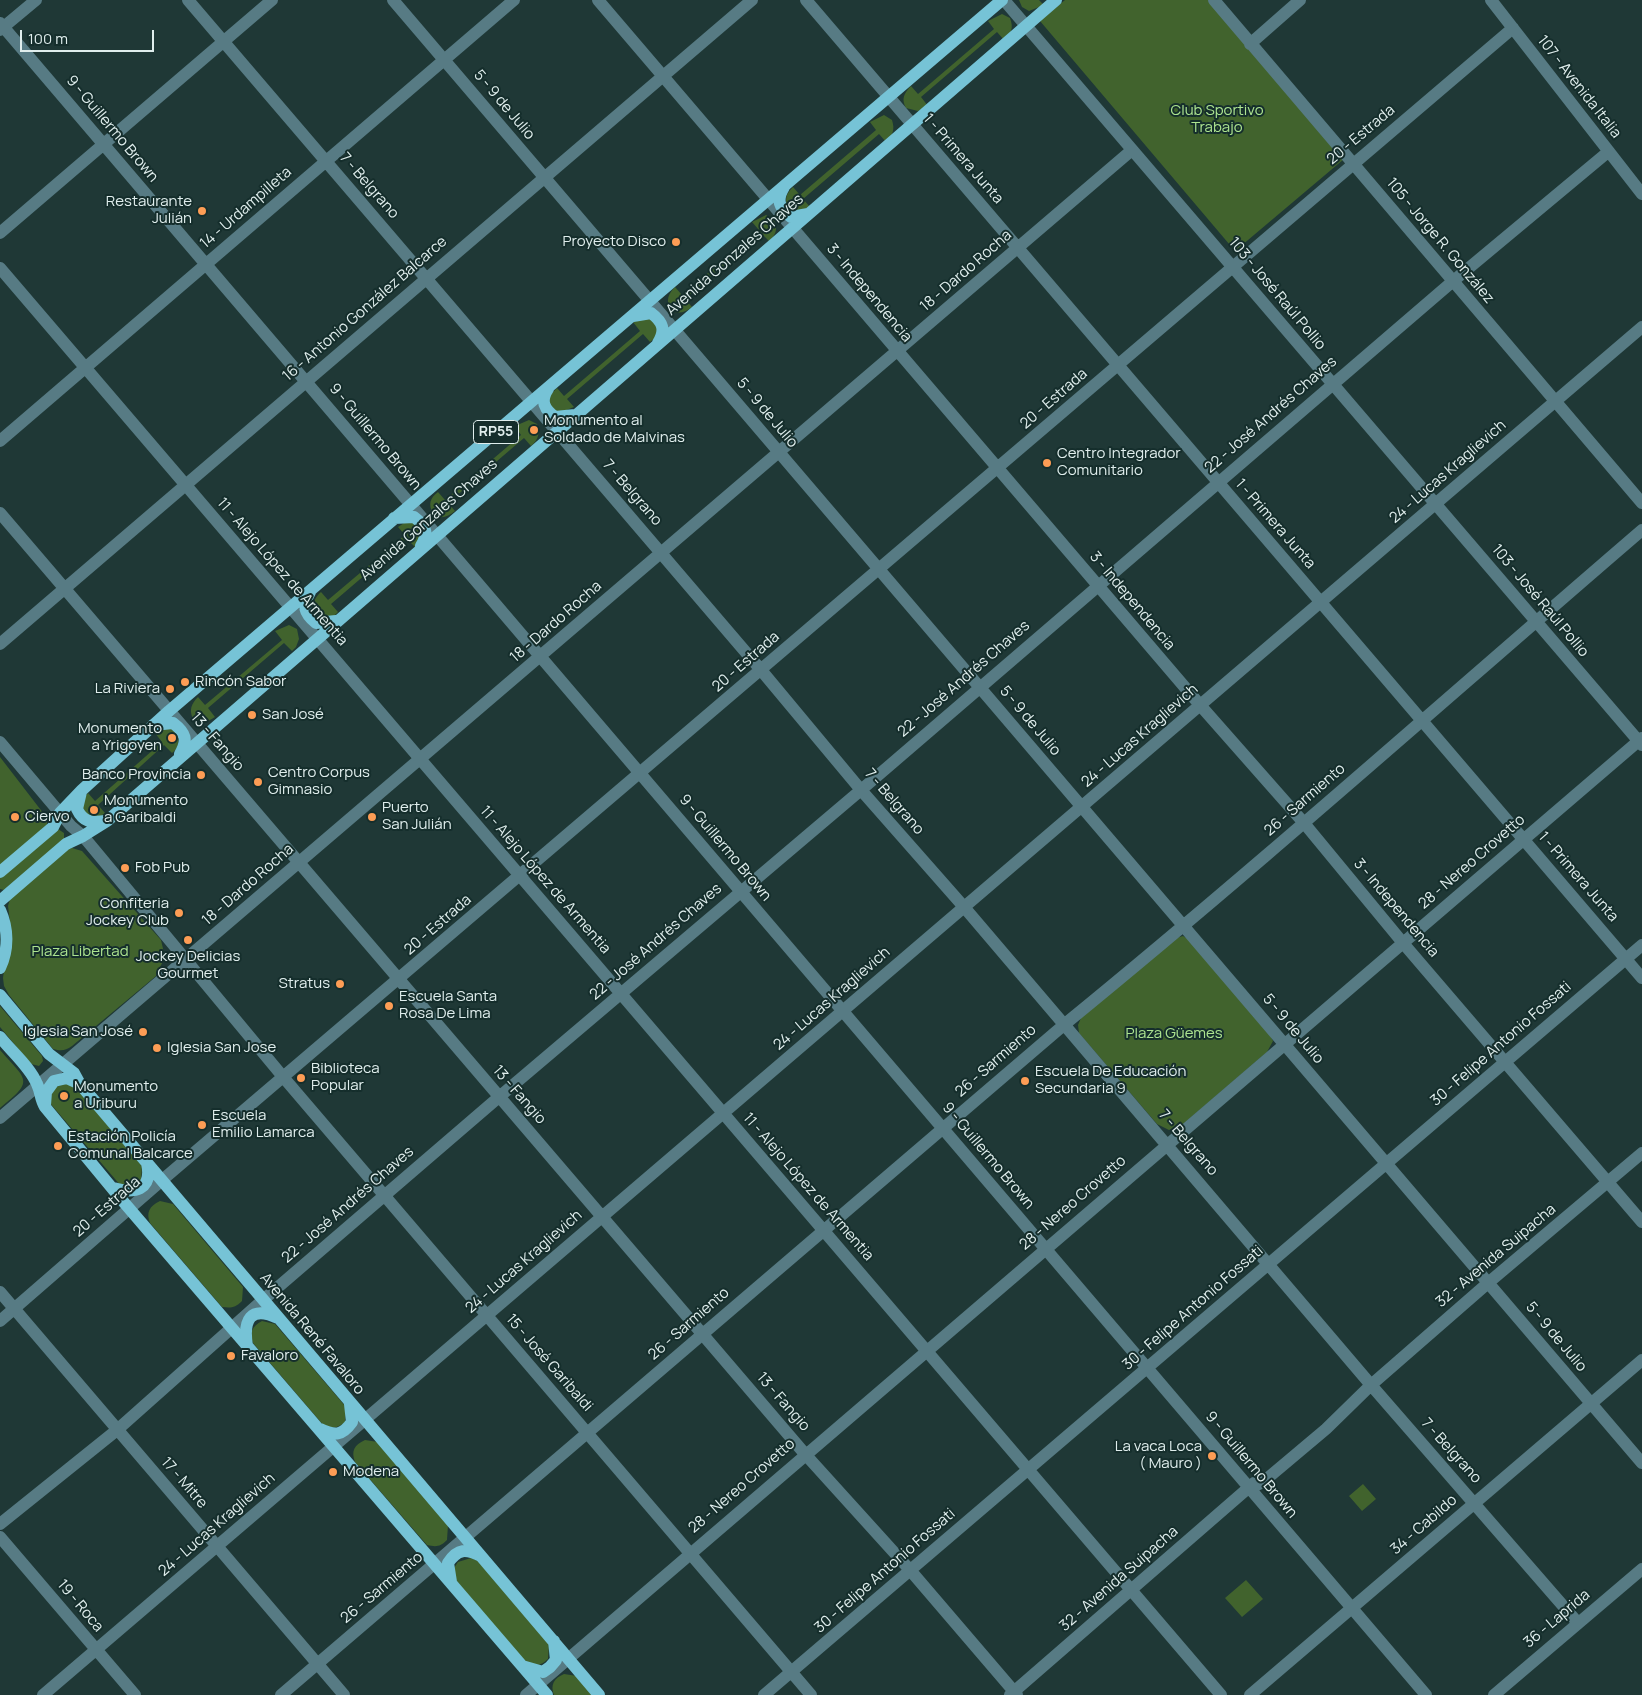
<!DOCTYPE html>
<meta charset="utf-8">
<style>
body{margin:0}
#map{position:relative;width:1642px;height:1695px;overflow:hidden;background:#1f3836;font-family:Manrope,sans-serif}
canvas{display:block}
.scale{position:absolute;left:20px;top:30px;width:134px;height:22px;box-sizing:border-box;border:2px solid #e0eeed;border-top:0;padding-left:6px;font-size:15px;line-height:18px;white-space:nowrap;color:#e0eeed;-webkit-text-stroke:4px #152e2c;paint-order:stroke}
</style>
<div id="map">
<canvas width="1642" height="1695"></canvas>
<div class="scale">100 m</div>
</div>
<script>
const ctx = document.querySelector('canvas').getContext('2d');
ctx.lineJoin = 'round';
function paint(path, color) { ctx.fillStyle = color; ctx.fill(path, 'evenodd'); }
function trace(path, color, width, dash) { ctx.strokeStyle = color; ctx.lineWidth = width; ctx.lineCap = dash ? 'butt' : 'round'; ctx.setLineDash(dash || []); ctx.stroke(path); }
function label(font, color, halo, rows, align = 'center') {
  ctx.font = font + ' Manrope,sans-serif'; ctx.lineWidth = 4; ctx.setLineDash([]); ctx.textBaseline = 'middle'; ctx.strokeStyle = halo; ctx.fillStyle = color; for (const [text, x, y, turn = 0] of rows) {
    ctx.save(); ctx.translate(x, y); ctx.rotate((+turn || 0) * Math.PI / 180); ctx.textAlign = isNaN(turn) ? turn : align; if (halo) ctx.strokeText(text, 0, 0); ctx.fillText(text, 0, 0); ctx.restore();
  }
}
const green = new Path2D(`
 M1019,0H1039L1044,5L1029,11L1022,7Z
 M1065,0H1209L1344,159L1235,251L1040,21Z
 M1002,14L1010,18C1014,29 1011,33 1004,40L997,32L921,97L928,106L918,111L906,108C901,99 904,93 911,86L918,94L994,29L988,21Z
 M884,115L892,120C895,130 893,134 886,142L879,134L803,199L810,207L800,213L788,209C785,199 785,195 793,187L800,195L876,130L870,122Z
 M766,215L774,220C778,229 776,235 769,241L761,233L685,299L692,307C685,313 677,315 670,309C666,300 668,294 675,287L682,295L759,230L752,222Z
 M652,317L658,330L655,338L650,342L643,334L567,399L574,407L559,413L549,405L550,395L557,388L564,396L640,331L633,322Z
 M529,420L537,424C540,433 539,439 531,446L524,438L448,503L455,511C448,517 440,520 433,514C428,504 430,498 438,492L445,500L521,435L515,426Z
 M407,521L420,525L419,543L415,547L407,539L331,604L338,612L334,616L319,617C310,609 313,599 321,592L328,600L405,535L398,527Z
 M289,625L297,629L299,639L296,647L292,651L284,643L208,708L215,717C208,722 200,725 193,719C189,710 191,704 198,697L205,705L282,640L275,631Z
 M169,727L177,731C179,741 180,747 172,753L164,745L98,805L105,813L101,816L86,818L81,801L88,793L95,801L162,742L155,733Z
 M0,757L47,818V825L0,866Z
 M58,829L64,833V840L4,890L0,889V878Z
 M72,848L82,851L161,940L164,953L163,961L156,976L72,1046C65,1051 61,1051 53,1049L9,995L4,986L3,978L10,922L8,906L10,899L67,849Z
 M1183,936L1191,941L1268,1031L1273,1041L1267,1052L1182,1125L1169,1130L1157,1124L1079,1033L1078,1025L1081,1018L1173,939Z
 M0,1006L42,1056L43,1061L39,1066L31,1064L0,1027Z
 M0,1050C27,1081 35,1080 0,1108Z
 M63,1083L74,1085L142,1166L141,1180L137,1184L121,1186L49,1102L53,1089Z
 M160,1201L173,1204L243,1287L242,1301C235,1308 231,1308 222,1307L150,1223C146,1213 149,1206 160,1201Z
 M262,1321L275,1324L346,1407L345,1422C338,1428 334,1428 325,1427L253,1343C249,1333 252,1326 262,1321Z
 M365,1440L378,1442L448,1525L447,1540C440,1547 436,1547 427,1545L355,1462C351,1451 354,1445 365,1440Z
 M1363,1484L1376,1499L1362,1511L1349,1496Z
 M471,1558L478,1561L549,1644L548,1659C540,1666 537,1666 527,1664L456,1581L454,1568L458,1562Z
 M1246,1580L1263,1599L1242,1617L1225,1598Z
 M564,1674L577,1676L593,1695H554C550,1685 554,1678 564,1674Z`);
const minor = new Path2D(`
 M188,0L761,670L861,790L964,907L1371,1385L1578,1623
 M393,0L1642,1463
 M598,0L1200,705L1304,823L1403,943L1642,1222
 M806,0L1642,978
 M1004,0L1642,745
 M1214,0L1642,503
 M1491,0L1642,194
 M0,23L1426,1695
 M0,30L36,0
 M1250,44L1300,0
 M0,233L272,0
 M0,268L1221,1695
 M0,441L514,0
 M0,513L805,1454L910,1570L1017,1695
 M0,644L752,0
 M0,742L71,826L83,836L284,1078L811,1695
 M0,1118L1132,150
 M0,1292L344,1695
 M0,1321L161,1181L1513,28
 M1250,1488L1263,1482L1326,1429L1371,1385L1488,1283L1642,1153
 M0,1524L117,1430L263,1300L499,1097L861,790L1452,282L1608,152
 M0,1537L135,1695
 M43,1695L1642,327
 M281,1695L1065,1024C1261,864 1450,695 1642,530
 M526,1695L1642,738
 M764,1695L1642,945
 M1010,1695L1254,1483
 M1250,1695L1642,1360
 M1494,1695L1642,1569`);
const major = new Path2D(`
 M784,187C776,200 779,208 791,217L808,214
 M633,316L651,313C663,322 666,330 658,343
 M548,389C540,401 544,409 555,417L575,415
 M394,518L414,517C426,526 429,533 421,546
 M310,592C302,606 304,613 316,623L336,621
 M153,725L173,723C186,733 188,740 180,754
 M81,792L77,809C83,822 91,823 105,821
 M0,872L53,827L60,813L82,790L169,711L1002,0
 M0,901L66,844L83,836L107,821L1056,0
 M0,910C8,928 9,949 0,968
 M0,995L49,1054L74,1073L80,1084L599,1695
 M0,1037C12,1052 30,1067 37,1084C41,1092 40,1099 45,1107L121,1199L547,1695
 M45,1105L46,1092L54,1081L67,1078L80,1084
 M113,1188C134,1194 153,1191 147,1163
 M247,1346C243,1320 250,1305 278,1318
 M320,1429C335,1436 342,1436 352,1422L350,1404
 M451,1582L448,1563C458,1548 466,1549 481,1556
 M522,1666L543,1672L550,1667L556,1660L554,1641`);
const markers = [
 [202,211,5,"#fd9d55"],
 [676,242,5,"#fd9d55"],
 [534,430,5,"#fd9d55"],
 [1047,463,5,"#fd9d55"],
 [185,682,5,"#fd9d55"],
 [170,689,5,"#fd9d55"],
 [252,715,5,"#fd9d55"],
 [172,738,5,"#fd9d55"],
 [201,775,5,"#fd9d55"],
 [258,782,5,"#fd9d55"],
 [94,810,5,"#fd9d55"],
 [15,817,5,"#fd9d55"],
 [372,817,5,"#fd9d55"],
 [125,868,5,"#fd9d55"],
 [179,913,5,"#fd9d55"],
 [188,940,5,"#fd9d55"],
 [340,984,5,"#fd9d55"],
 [389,1006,5,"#fd9d55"],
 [143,1032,5,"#fd9d55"],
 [157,1048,5,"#fd9d55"],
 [301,1078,5,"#fd9d55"],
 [1025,1081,5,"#fd9d55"],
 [64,1096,5,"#fd9d55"],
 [202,1125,5,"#fd9d55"],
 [58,1146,5,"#fd9d55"],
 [231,1356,5,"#fd9d55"],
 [1212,1456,5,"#fd9d55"],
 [333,1472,5,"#fd9d55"]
];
const shields = [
 [496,432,45]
];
const shieldNames = [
 ["RP55",496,432]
];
const streetNames = [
 ["107 - Avenida Italia",1579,87,52],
 ["5 - 9 de Julio",504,105,50],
 ["9 - Guillermo Brown",112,129,50],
 ["20 - Estrada",1361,135,-40],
 ["1 - Primera Junta",963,159,49],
 ["7 - Belgrano",369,186,49],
 ["14 - Urdampilleta",246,208,-41],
 ["105 - Jorge R. González",1440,241,50],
 ["Avenida Gonzales Chaves",735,255,-41],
 ["18 - Dardo Rocha",966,271,-41],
 ["3 - Independencia",869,293,50],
 ["103 - José Raúl Pollio",1277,294,50],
 ["16 - Antonio González Balcarce",365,309,-41],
 ["20 - Estrada",1054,399,-41],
 ["5 - 9 de Julio",767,413,50],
 ["22 - José Andrés Chaves",1271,415,-41],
 ["9 - Guillermo Brown",375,437,50],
 ["24 - Lucas Kraglievich",1448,472,-41],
 ["7 - Belgrano",632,493,49],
 ["Avenida Gonzales Chaves",429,520,-41],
 ["1 - Primera Junta",1275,524,49],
 ["11 - Alejo López de Armentia",282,572,49],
 ["3 - Independencia",1132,601,50],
 ["103 - José Raúl Pollio",1540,601,50],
 ["18 - Dardo Rocha",556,622,-41],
 ["20 - Estrada",746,662,-41],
 ["22 - José Andrés Chaves",964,679,-41],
 ["5 - 9 de Julio",1030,721,50],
 ["24 - Lucas Kraglievich",1140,736,-41],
 ["13 - Fangio",217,742,49],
 ["26 - Sarmiento",1305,800,-41],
 ["7 - Belgrano",894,802,49],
 ["9 - Guillermo Brown",725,848,50],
 ["28 - Nereo Crovetto",1472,862,-41],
 ["1 - Primera Junta",1578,877,49],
 ["11 - Alejo López de Armentia",545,880,49],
 ["18 - Dardo Rocha",248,885,-41],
 ["3 - Independencia",1396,908,50],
 ["20 - Estrada",438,925,-41],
 ["22 - José Andrés Chaves",656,942,-41],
 ["24 - Lucas Kraglievich",832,999,-41],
 ["5 - 9 de Julio",1293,1029,50],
 ["30 - Felipe Antonio Fossati",1501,1044,-41],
 ["26 - Sarmiento",996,1061,-41],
 ["13 - Fangio",519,1095,49],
 ["7 - Belgrano",1188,1143,49],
 ["9 - Guillermo Brown",988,1156,50],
 ["11 - Alejo López de Armentia",808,1187,49],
 ["28 - Nereo Crovetto",1073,1203,-41],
 ["22 - José Andrés Chaves",348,1205,-41],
 ["20 - Estrada",107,1207,-41],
 ["32 - Avenida Suipacha",1496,1256,-40],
 ["24 - Lucas Kraglievich",524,1262,-41],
 ["30 - Felipe Antonio Fossati",1193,1308,-41],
 ["26 - Sarmiento",689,1324,-41],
 ["Avenida René Favaloro",312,1334,50],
 ["5 - 9 de Julio",1556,1337,50],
 ["15 - José Garibaldi",549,1363,49],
 ["13 - Fangio",783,1402,49],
 ["7 - Belgrano",1451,1451,48],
 ["9 - Guillermo Brown",1251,1465,50],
 ["17 - Mitre",184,1483,49],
 ["28 - Nereo Crovetto",742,1486,-41],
 ["24 - Lucas Kraglievich",217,1525,-41],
 ["34 - Cabildo",1424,1525,-41],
 ["30 - Felipe Antonio Fossati",885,1571,-41],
 ["32 - Avenida Suipacha",1119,1579,-41],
 ["26 - Sarmiento",382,1588,-40],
 ["19 - Roca",80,1606,50],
 ["36 - Laprida",1557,1619,-40]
];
const parkNames = [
 ["Club Sportivo",1217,111],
 ["Trabajo",1217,128],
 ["Plaza Libertad",80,952],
 ["Plaza Güemes",1174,1034]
];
const poiNames = [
 ["Restaurante",192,202,"right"],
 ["Julián",192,219,"right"],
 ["Proyecto Disco",666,242,"right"],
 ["Monumento al",544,421],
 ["Soldado de Malvinas",544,438],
 ["Centro Integrador",1057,454],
 ["Comunitario",1057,471],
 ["Rincón Sabor",195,682],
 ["La Riviera",160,689,"right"],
 ["San José",262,715],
 ["Monumento",162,729,"right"],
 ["a Yrigoyen",162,746,"right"],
 ["Centro Corpus",268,773],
 ["Gimnasio",268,790],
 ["Banco Provincia",191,775,"right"],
 ["Monumento",104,801],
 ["a Garibaldi",104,818],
 ["Puerto",382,808],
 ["San Julián",382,825],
 ["Ciervo",25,817],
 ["Fob Pub",135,868],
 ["Confiteria",169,904,"right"],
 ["Jockey Club",169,921,"right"],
 ["Jockey Delicias",188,957,"center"],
 ["Gourmet",188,974,"center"],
 ["Stratus",330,984,"right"],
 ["Escuela Santa",399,997],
 ["Rosa De Lima",399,1014],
 ["Iglesia San José",133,1032,"right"],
 ["Iglesia San Jose",167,1048],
 ["Biblioteca",311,1069],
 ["Popular",311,1086],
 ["Escuela De Educación",1035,1072],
 ["Secundaria 9",1035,1089],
 ["Monumento",74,1087],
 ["a Uriburu",74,1104],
 ["Escuela",212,1116],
 ["Emilio Lamarca",212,1133],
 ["Estación Policía",68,1137],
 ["Comunal Balcarce",68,1154],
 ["Favaloro",241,1356],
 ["La vaca Loca",1202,1447,"right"],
 ["( Mauro )",1202,1464,"right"],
 ["Modena",343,1472]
];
paint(green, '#41632d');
trace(minor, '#577b84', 12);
trace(major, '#76c3d6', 12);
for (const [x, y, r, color] of markers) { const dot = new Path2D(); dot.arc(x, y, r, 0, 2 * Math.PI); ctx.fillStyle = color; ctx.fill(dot); trace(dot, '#152e2c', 2); }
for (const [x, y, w] of shields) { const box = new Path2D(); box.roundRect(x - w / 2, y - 11.5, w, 23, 4); ctx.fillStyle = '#152e2c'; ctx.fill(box); trace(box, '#e0eeed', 1); }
label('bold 14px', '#e0eeed', null, shieldNames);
label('15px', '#e0eeed', '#152e2c', streetNames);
label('15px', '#ade490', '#152e2c', parkNames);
label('15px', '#e0eeed', '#152e2c', poiNames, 'left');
</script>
